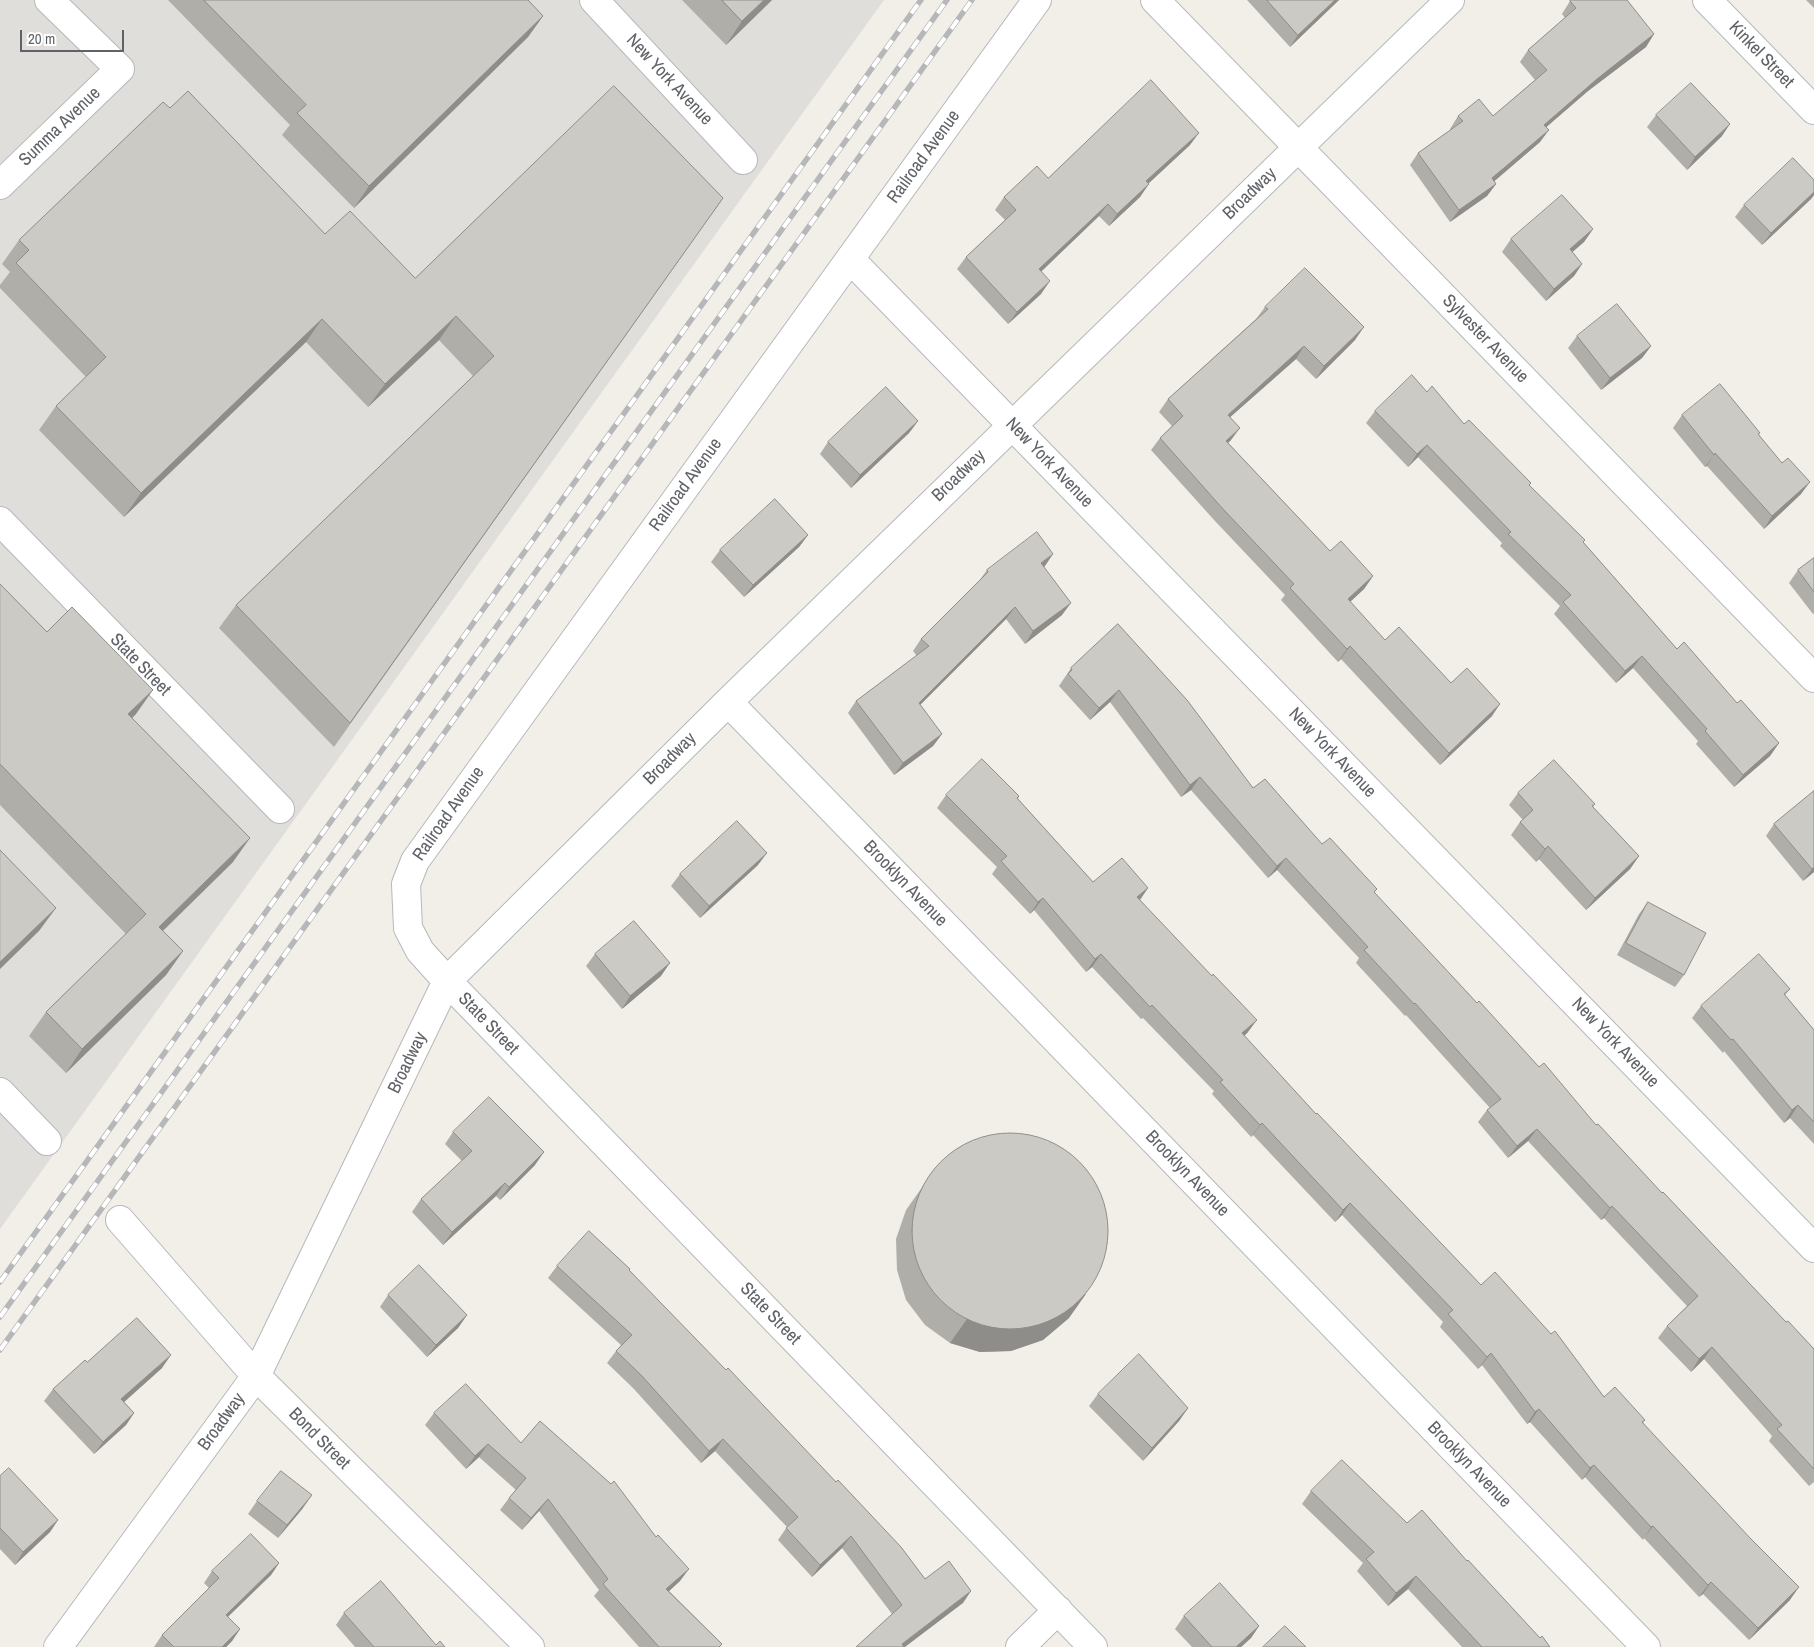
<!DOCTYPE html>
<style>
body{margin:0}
#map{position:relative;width:1814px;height:1647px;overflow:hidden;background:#f1efe8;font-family:"Archivo Narrow",sans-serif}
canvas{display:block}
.scale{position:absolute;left:20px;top:30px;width:104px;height:22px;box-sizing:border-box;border:2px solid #5f6368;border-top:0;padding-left:6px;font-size:15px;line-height:18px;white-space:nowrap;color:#5f6368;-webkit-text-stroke:4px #fff;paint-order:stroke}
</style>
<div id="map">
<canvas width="1814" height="1647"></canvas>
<div class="scale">20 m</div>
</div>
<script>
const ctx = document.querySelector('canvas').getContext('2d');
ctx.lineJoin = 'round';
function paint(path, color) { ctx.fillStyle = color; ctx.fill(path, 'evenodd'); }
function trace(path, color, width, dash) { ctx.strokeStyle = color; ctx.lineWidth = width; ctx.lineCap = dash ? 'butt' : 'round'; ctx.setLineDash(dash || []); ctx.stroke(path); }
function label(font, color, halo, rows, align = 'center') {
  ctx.font = font + ' "Archivo Narrow",sans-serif'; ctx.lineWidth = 5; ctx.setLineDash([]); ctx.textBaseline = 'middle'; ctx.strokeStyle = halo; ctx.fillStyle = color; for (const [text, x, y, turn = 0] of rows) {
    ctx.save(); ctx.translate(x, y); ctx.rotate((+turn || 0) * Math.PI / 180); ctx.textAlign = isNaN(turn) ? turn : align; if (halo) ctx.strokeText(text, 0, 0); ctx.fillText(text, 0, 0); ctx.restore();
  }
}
const industrial = new Path2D(`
 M0,0H884L0,1229Z`);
const minor = new Path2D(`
 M594,0L743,160
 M1037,0L415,861L406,884L408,928L420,951L447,981L1093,1647
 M1155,0L1814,678
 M1707,0L1814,110
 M0,185L120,69L49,0
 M850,259L1814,1248
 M0,521L280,809
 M728,702L1646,1647
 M0,1092L47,1141
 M120,1220L256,1376L530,1647
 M58,1647L256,1376L447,981L728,702L1450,0
 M1020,1647L1058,1610`);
const rail = new Path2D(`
 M0,1282L921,0
 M0,1317L947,0
 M0,1350L972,0`);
const wall = new Path2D(`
 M168,0H528L543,16L528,37L354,208L282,135L290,125Z
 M682,0H772L726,45Z
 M1247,0H1339L1290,47Z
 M1806,0H1814V8Z
 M1570,1L1654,34L1646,47L1588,91L1546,127L1540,142L1494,181L1496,184L1487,196L1450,222L1410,165L1418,153L1451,130L1450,129L1458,116H1493L1535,80L1520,62L1528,50L1565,18L1562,14Z
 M170,108L325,234L415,278L723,198L334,747L219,628L236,605L473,376L439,340L368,407L306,342L124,517L39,430L56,406L86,377L0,288V285L10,272L2,264L19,240Z
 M1656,115L1722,136L1687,170L1647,127Z
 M1190,145L1148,184L1140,197L1109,226L1099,216L1041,272V294L1008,324L957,269L966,257L1005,220L995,210L1004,197L1048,178Z
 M1814,180V195L1811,199L1762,245L1735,217L1744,205Z
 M1593,229L1584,242L1572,252L1582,264L1574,276L1546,301L1502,252L1511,239Z
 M1265,307L1355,340L1316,379L1296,359L1230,417L1231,440L1228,443L1330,551L1373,576L1364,589L1350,602L1385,640L1451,683L1492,716L1440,765L1341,659L1338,662L1281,600L1285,595L1215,521L1151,450L1160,438L1172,426L1159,412L1168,399L1256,319Z
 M1577,336L1651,346L1642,358L1601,390L1568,348Z
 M1427,392L1531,483L1529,486L1583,542L1677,649L1737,703L1779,743L1770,756L1734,787L1696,744L1698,741L1633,668L1616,683L1554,614L1560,606L1500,546L1502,543L1418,457L1408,467L1366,423L1375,411Z
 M1682,415L1759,435L1801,494L1764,529L1707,466L1705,467L1673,428Z
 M918,421L909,433L851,488L820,454L828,442Z
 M808,535L799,547L744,597L711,562L720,550Z
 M1814,558V614H1813L1789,583L1798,570Z
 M1045,566L1044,567L1062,615L1025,644L1006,619L920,705L942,734L933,746L894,775L848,713L856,701L917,656L913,651L921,639L979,581L987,570Z
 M0,584L47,632L136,714L132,718L233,862L163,931L183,951L166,975L66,1073L29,1036L46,1012L126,934L0,805Z
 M1118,624L1253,788L1377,889L1374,893L1477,1003L1786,1322L1814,1349V1482L1809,1486L1769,1441L1772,1436L1704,1359L1691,1372L1658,1338L1667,1326L1687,1306L1604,1218L1601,1220L1528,1141L1508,1158L1478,1122L1487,1110L1490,1108L1406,1015L1405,1016L1356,963L1359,958L1277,870L1268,878L1191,790L1181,797L1110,702L1090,720L1059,686L1071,668Z
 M1814,791V872L1803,881L1766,836L1774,824Z
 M1518,793L1595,804L1593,807L1639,856L1630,869L1586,910L1539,859L1536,862L1511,835L1520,822L1523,820L1509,805Z
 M946,795L1019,796L1018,799L1093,882L1148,888L1140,900L1248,1032L1244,1036L1316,1114L1481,1285L1604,1397L1645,1420L1643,1423L1790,1600L1749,1640L1703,1594L1699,1597L1644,1538L1643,1540L1585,1477L1582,1480L1530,1422L1527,1424L1482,1365L1478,1369L1440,1327L1443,1322L1342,1215L1335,1222L1253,1135L1251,1137L1212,1094L1214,1091L1143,1018L1141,1019L1092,967L1086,972L1034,910L1030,914L992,874L997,867L937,808Z
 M758,865L700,918L671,886L680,874Z
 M1648,902L1684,975L1675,987L1617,955L1639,914Z
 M595,954L661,976L622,1009L586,966Z
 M1790,989L1785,995L1814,1030V1144L1790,1118L1784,1123L1724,1051L1723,1053L1692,1018L1701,1006Z
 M453,1132L535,1165L500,1200L496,1196L443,1245L412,1212L421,1199L462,1161L445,1144Z
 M923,1186L1069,1318L1043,1340L1011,1351L980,1352L950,1343L925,1325L906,1300L897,1270L896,1239L906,1210Z
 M557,1266L629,1271L925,1579L963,1603L892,1614L842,1548L812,1577L778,1540L787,1527L715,1451L701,1463L633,1388L607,1363L616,1351L621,1345L548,1278Z
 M388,1295L467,1315L458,1328L427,1357L380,1307Z
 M87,1362L162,1368L124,1402L134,1413L126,1425L94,1454L44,1401L53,1389Z
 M1098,1394L1188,1408L1179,1421L1143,1461L1089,1406Z
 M434,1413L521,1443L680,1581L669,1591L722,1644L720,1647H639L594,1596L599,1590L539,1511L522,1530L500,1510L509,1498L516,1490L479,1457L466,1469L425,1425Z
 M0,1476L58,1520L50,1532L15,1565L0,1549Z
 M1311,1491L1407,1523L1467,1561L1540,1638L1550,1647H1462L1408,1589L1388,1606L1357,1571L1363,1563L1302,1504Z
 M257,1501L303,1508L278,1538L248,1514Z
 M279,1563L271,1575L228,1617L240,1629L232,1641L226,1647H154L162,1635L209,1588L204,1583L212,1571Z
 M344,1613L436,1645L445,1647H355L336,1625Z
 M1184,1616L1259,1626L1251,1638L1241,1647H1192L1175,1629Z`);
const shadedWall = new Path2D(`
 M764,0H772L726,45L742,21Z
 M1335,0H1339L1290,47L1298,35Z
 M543,16L528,37L354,208L369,186Z
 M1654,34L1646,47L1588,91L1535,137L1544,125L1597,79Z
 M1730,124L1722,136L1687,170L1695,157Z
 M1549,130L1540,142L1483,191L1492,178Z
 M1199,133L1190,145L1137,194L1146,181Z
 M1149,184L1140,197L1109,226L1117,214Z
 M1496,184L1487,196L1450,222L1459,210Z
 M1814,192V195L1811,199L1762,245L1771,233Z
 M1108,204L1099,216L1030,282L1039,269Z
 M1593,229L1584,242L1561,262L1570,249Z
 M1582,264L1574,276L1546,301L1554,289Z
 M1050,281L1041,294L1008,324L1017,312Z
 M456,316L439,340L368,407L385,384Z
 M322,319L306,342L124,517L141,493Z
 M1364,327L1355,340L1316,379L1324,366Z
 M1304,346L1296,359L1219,427L1228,415Z
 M1651,346L1642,358L1601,390L1610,378Z
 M918,421L909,433L851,488L860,475Z
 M1240,428L1231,440L1217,453L1226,441Z
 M1427,445L1418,457L1408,467L1417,454Z
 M1715,453L1707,466L1705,467L1714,455Z
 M1810,482L1801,494L1764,529L1772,516Z
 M808,535L799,547L744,597L753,585Z
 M1053,554L1045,566L1032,576L1041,563Z
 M1373,576L1364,589L1339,612L1348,599Z
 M1071,603L1062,615L1025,644L1033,631Z
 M1015,607L1006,619L910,715L919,703Z
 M1350,646L1341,659L1338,662L1347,649Z
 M1642,656L1633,668L1616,683L1625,671Z
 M153,690L136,714L112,738L128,714Z
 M1119,690L1110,702L1090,720L1099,708Z
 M1500,704L1492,716L1440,765L1449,753Z
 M942,734L933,746L894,775L903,763Z
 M1779,743L1770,756L1734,787L1743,775Z
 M1200,777L1191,790L1181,797L1190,785Z
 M250,838L233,862L143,950L159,927Z
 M1548,846L1539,859L1536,862L1545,849Z
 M767,853L758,865L700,918L709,906Z
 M1639,856L1630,869L1586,910L1595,898Z
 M1286,858L1277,870L1268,878L1277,866Z
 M1814,867V872L1803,881L1812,869Z
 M1148,888L1139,901L1137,897Z
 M1043,898L1034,910L1030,914L1038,902Z
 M56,908L39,931L0,969V962Z
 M183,951L166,975L66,1073L82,1049Z
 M1101,954L1092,967L1086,972L1095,959Z
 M670,963L661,976L622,1009L630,996Z
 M1257,1020L1248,1032L1234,1046L1242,1033Z
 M1798,1105L1790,1118L1784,1123L1792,1110Z
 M1262,1123L1253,1135L1251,1137L1260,1125Z
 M1537,1129L1528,1141L1508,1158L1517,1146Z
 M544,1152L535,1165L500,1200L509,1187Z
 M505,1183L496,1196L443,1245L452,1232Z
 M1350,1203L1342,1215L1335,1222L1343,1210Z
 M1612,1206L1604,1218L1601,1220L1610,1208Z
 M1086,1294L1069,1318L1043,1340L1011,1351L980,1352L950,1343L967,1319Z
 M467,1315L458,1328L427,1357L436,1345Z
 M1712,1347L1704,1359L1691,1372L1699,1359Z
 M1491,1353L1482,1365L1478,1369L1487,1357Z
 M171,1355L162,1368L113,1412L121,1399Z
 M1188,1408L1179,1421L1143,1461L1152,1448Z
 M1539,1409L1530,1422L1527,1424L1535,1412Z
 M134,1413L126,1425L94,1454L103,1442Z
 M723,1439L715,1451L701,1463L709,1451Z
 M488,1444L479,1457L466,1469L475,1456Z
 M1594,1465L1585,1477L1582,1480L1590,1468Z
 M312,1495L303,1508L278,1538L287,1525Z
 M548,1499L539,1511L522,1530L531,1518Z
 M58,1520L50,1532L15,1565L23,1552Z
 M1653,1526L1644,1538L1643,1540L1651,1527Z
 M851,1536L842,1548L812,1577L820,1565Z
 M279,1563L271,1575L218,1626L226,1615Z
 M689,1569L680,1581L658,1601L666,1589Z
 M1416,1576L1408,1589L1388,1606L1396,1593Z
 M1711,1582L1703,1594L1699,1597L1708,1585Z
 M1799,1587L1790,1600L1749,1640L1758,1628Z
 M971,1591L963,1603L905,1647H900L902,1644Z
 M1259,1626L1251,1638L1241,1647H1236Z
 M240,1629L232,1641L226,1647H222Z`);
const building = new Path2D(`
 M204,0H528L543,16L369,186L297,113L306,105Z
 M722,0H764L742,21Z
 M1267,0H1335L1298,35Z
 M1572,0H1627L1654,34L1597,79L1544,125L1549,130L1492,178L1496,184L1459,210L1418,153L1463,121L1458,116L1479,99L1493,116L1547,70L1528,50L1576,8L1570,1Z
 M1151,80L1199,133L1146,181L1149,184L1117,214L1108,204L1039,269L1050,281L1017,312L966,257L1016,210L1004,197L1037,166L1048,178Z
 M1691,83L1730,124L1695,157L1656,115Z
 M614,86L723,198L350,723L236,605L494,356L456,316L385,384L322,319L141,493L56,406L106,357L16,263L29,250L19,240L163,102L170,108L188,91L325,234L350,211L415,278Z
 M1793,158L1814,180V192L1771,233L1744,205Z
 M1562,195L1593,229L1570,249L1582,264L1554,289L1511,239Z
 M1305,268L1364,327L1324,366L1304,346L1228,415L1240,428L1226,441L1330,551L1341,541L1373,576L1348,599L1385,640L1399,627L1451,683L1467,668L1500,704L1449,753L1350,646L1347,649L1290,588L1294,584L1223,509L1160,438L1183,416L1168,399L1268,309L1265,307Z
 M1617,304L1651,346L1610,378L1577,336Z
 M1412,375L1427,392L1432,386L1464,424L1469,420L1531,483L1529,485L1585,540L1583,542L1677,649L1684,642L1737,703L1741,700L1779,743L1743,775L1705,731L1707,729L1642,656L1625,671L1563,602L1571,595L1508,534L1511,532L1427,445L1417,454L1375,411Z
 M1720,384L1760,433L1758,434L1782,463L1788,458L1810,482L1772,516L1715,453L1714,455L1682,415Z
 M886,387L918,421L860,475L828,442Z
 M775,499L808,535L753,585L720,550Z
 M1037,532L1053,554L1041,563L1071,603L1033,631L1015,607L919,703L942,734L903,763L856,701L929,646L921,639L988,572L987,570Z
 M1814,558V592L1798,570Z
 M0,584L47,632L72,607L153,690L128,714L250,838L159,927L183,951L82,1049L46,1012L146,914L0,764Z
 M1118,624L1187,700L1253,788L1265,779L1322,844L1330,838L1377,889L1374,892L1477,1003L1479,1001L1539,1067L1544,1063L1596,1125L1598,1124L1662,1193L1663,1192L1786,1322L1788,1321L1814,1349V1469L1777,1429L1782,1425L1712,1347L1699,1359L1667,1326L1698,1296L1612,1206L1610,1208L1537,1129L1517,1146L1487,1110L1501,1099L1415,1003L1414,1004L1364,950L1368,947L1286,858L1277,866L1200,777L1190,785L1119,690L1099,708L1068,674L1072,670L1071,668Z
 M982,759L1019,796L1017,798L1093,882L1122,858L1148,888L1137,897L1212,976L1213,974L1257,1020L1242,1033L1316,1114L1317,1113L1481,1285L1495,1272L1551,1334L1555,1331L1604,1397L1615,1387L1645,1420L1642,1422L1751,1539L1799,1587L1758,1628L1711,1582L1708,1585L1653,1526L1651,1527L1594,1465L1590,1468L1539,1409L1535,1412L1491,1353L1487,1357L1448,1314L1453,1310L1350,1203L1343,1210L1262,1123L1260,1125L1220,1082L1223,1080L1152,1005L1150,1007L1101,954L1095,959L1043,898L1038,902L1001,861L1007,856L946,795Z
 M1554,760L1595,804L1592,806L1639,856L1595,898L1548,846L1545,849L1520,822L1533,810L1518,793Z
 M1814,791V867L1812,869L1774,824Z
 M737,821L767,853L709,906L680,874Z
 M0,850L56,908L0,962Z
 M1648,902L1706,933L1684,975L1626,943Z
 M634,921L670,963L630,996L595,954Z
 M1759,954L1790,989L1784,994L1814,1030V1122L1798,1105L1792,1110L1733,1039L1731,1040L1701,1006Z
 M489,1097L544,1152L509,1187L505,1183L452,1232L421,1199L472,1151L453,1132Z
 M912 1231a98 98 0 1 1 196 0a98 98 0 1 1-196 0Z
 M589,1231L630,1269L629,1270L726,1370L728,1368L836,1482L838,1480L901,1547L925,1579L949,1561L971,1591L902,1644L904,1647H856L902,1605L851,1536L820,1565L786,1528L798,1517L723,1439L709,1451L642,1376L616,1351L632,1335L557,1266Z
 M419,1265L467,1315L436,1345L388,1295Z
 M137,1318L171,1355L121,1399L134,1413L103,1442L53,1389L85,1360L87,1362Z
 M1139,1354L1188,1408L1152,1448L1098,1394Z
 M466,1384L521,1443L540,1421L611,1484L614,1481L656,1537L658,1535L689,1569L666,1589L722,1644L719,1647H659L603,1584L608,1579L548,1499L531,1518L509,1498L526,1478L488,1444L475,1456L434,1413Z
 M1342,1460L1407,1523L1422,1510L1467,1561L1468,1560L1540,1638L1542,1636L1550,1647H1482L1416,1576L1396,1593L1366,1559L1374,1552L1311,1491Z
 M9,1468L58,1520L23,1552L0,1528V1476Z
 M281,1471L312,1495L287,1525L257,1501Z
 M251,1534L279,1563L226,1615L240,1629L222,1647H174L162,1635L219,1578L212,1571Z
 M381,1581L436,1645L440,1641L445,1647H374L344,1613Z
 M1220,1583L1259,1626L1236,1647H1212L1184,1616Z
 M1285,1626L1306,1647H1263Z`);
const streetNames = [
 ["Kinkel Street",1761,55,46],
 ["New York Avenue",669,80,47],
 ["Summa Avenue",60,127,-44],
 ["Railroad Avenue",924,157,-54],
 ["Broadway",1250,194,-44],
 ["Sylvester Avenue",1485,339,46],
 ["New York Avenue",1049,463,46],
 ["Broadway",959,476,-44],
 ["Railroad Avenue",686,485,-54],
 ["State Street",140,665,46],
 ["New York Avenue",1332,753,46],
 ["Broadway",670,759,-45],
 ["Railroad Avenue",449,814,-55],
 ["Brooklyn Avenue",905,884,46],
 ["State Street",488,1024,46],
 ["New York Avenue",1615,1043,46],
 ["Broadway",408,1063,-64],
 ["Brooklyn Avenue",1187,1174,46],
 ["State Street",770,1314,46],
 ["Broadway",222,1422,-54],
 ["Bond Street",319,1439,45],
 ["Brooklyn Avenue",1469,1465,46]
];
paint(industrial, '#e0deda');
trace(minor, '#b5b8bc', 30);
trace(minor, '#fff', 28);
trace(rail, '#b6b7b8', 5.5);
trace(rail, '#fff', 4, [11]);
paint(wall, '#afaea9');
paint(shadedWall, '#8f8d8a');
paint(building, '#cccac5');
trace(building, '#8f8d8a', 1);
label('18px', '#5f6368', '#fff', streetNames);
</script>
